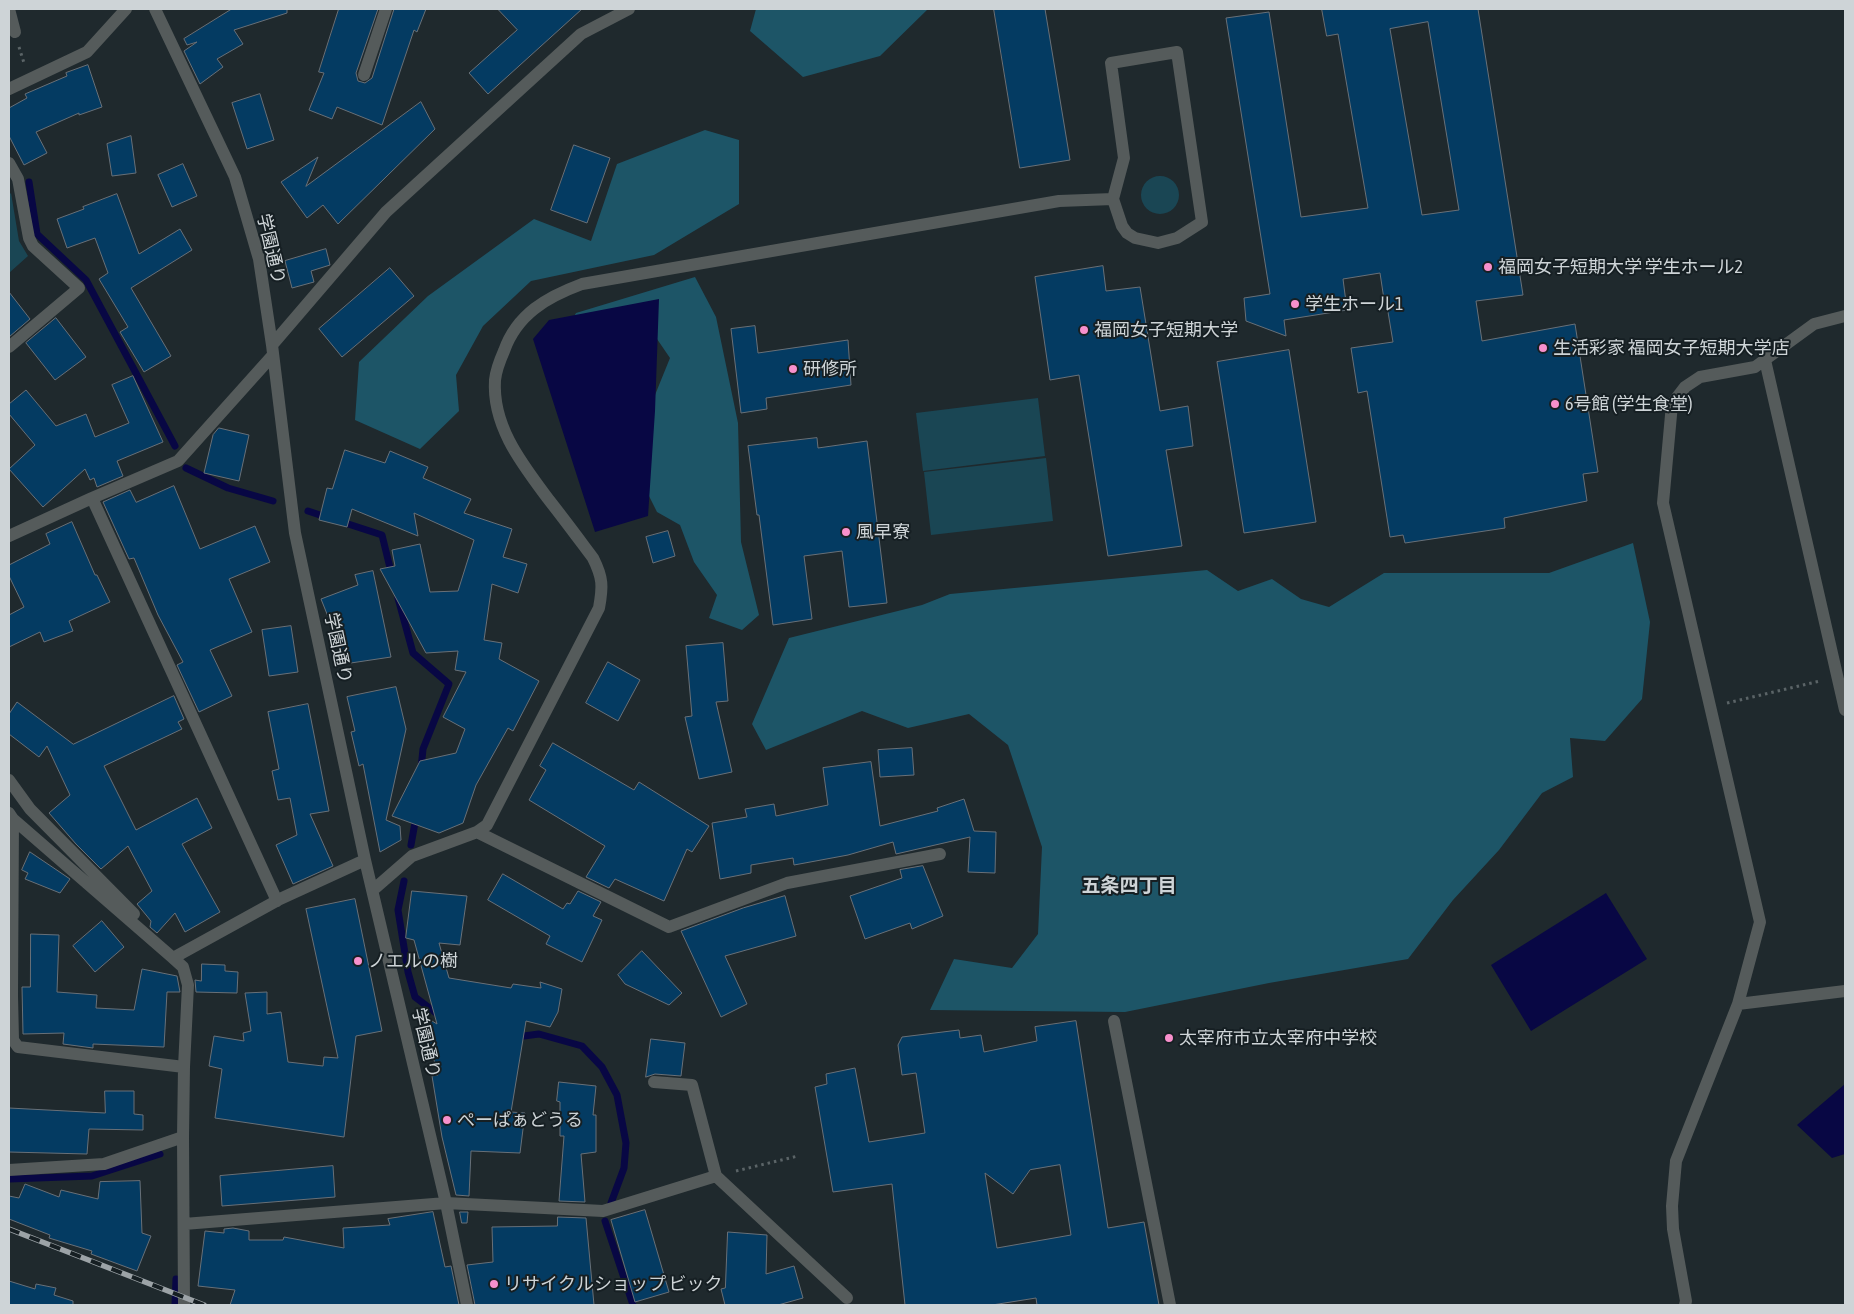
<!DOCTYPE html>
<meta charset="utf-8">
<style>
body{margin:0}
#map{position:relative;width:1854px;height:1314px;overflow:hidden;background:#1f292d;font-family:"Asap Condensed",sans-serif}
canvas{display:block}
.frame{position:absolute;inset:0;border:10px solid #ced4d7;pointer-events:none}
</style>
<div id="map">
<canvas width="1854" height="1314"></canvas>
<div class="frame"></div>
</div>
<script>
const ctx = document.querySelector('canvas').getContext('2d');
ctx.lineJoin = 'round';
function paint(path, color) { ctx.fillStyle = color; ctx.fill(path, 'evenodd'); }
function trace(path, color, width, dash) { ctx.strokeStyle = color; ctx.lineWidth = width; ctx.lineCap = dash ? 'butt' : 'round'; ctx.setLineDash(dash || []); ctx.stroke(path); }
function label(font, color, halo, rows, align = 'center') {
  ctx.font = font + ' "Asap Condensed","Noto Sans JP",sans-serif'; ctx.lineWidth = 4; ctx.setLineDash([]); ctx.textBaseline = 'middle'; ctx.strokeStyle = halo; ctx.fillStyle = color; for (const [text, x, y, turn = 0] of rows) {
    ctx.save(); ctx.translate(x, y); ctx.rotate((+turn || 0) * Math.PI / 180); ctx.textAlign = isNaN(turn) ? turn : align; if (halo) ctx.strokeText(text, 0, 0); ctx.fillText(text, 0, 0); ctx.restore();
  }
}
const green = new Path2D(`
 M1141 195a19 19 0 1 1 38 0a19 19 0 1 1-38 0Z
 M11,193L19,241L28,256L9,273V195Z
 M1038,398L1045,456L923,471L916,413Z
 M1046,458L1053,521L931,535L924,472Z`);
const forest = new Path2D(`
 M756,9H928L880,56L803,77L750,31Z
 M705,130L739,140V204L654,255L531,281L483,326L456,375L459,411L420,449L355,420L359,362L428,296L534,219L591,241L617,164Z
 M695,277L716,317L738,423L741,542L759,615L742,630L709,618L717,595L694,562L680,525L657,512L642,482V427L670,358L644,320L553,356L576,313Z
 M1633,543L1650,622L1642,699L1605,741L1570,738L1573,777L1542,793L1499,850L1453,900L1408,959L1269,983L1125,1012L930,1010L954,959L1012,968L1038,934L1042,847L1008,745L969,714L908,728L862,711L766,750L752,724L789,638L922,605L950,594L1207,570L1238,591L1272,579L1301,599L1329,607L1384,573H1549Z`);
const water = new Path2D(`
 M659,299L655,411L648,516L595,532L533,339L549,320Z
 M1606,893L1647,959L1531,1031L1491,965Z
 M1845,1084V1154L1832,1158L1797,1125Z`);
const stream = new Path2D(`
 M29,182L37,234L86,280L175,446
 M186,468L228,488L273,501
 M308,511L329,518
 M339,521L382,535L392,576
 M398,598L413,653L449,684L423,749L421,769
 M411,845L416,817
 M404,881L398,910L408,972L415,997L440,1016
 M516,1037L539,1034L582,1046L602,1067L617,1095L626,1143L624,1168L611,1203
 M9,1179L92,1176L160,1154
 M605,1221L633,1305
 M175,1305L176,1279`);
const building = new Path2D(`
 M232,9H287V13L234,30L243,44L217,59L223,67L200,84L184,51L197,42L187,45L184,39Z
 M339,9H378L356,73L358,81L365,83L372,78L394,9H426L417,32L414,30L382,125L337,107L332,119L309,110L324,73L319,72Z
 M498,9H582L488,94L469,73L517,30Z
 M994,9H1045L1070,160L1020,168Z
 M1322,9H1478L1523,295L1476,301L1482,341L1575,324L1598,472L1583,474L1587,501L1504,518L1505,528L1405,543L1403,535L1390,537L1367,391L1358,393L1351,348L1393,342L1387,306H1385L1380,273L1343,279L1347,310L1284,320L1286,336L1246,321L1244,298L1270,294L1226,18L1269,12L1301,217L1368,208L1338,34L1327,36ZM1428,22L1459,210L1422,215L1390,29Z
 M88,65L102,107L79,115V113L36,132L47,153L24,165L9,136V108L27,98L25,94L67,76L66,73Z
 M260,94L274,140L247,149L232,103Z
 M421,102L435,129L338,224L323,205L307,218L281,182L318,157L306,186Z
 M131,136L136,173L112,176L107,144Z
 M574,145L610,158L587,223L551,210Z
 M183,164L197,196L172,207L158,175Z
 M117,194L139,254L180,229L192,250L131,288L171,356L144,372L120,332L128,327L99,279L108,273L95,238L67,248L57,219L84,209L83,207Z
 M326,249L330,265L311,271L314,282L292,288L285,261Z
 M1103,266L1106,291L1140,287L1160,411L1188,406L1193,446L1166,450L1182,546L1108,556L1079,375L1050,380L1035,277Z
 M390,268L414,296L342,357L319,329Z
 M9,292L30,319L9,337Z
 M56,318L86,357L55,380L26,343Z
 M755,326L758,353L848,340L851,385L766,398L767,409L741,413L731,329Z
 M1289,350L1316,522L1244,533L1217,362Z
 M133,376L163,442L117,461L123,476L97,487L94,478L90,480L85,469L43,507L9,469L35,445L9,414V404L26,390L56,426L86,414L95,437L129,423L112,385Z
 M219,428L249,435L239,481L204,473L213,435Z
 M817,438L818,448L867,441L887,603L849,607L842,551L804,556L812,619L773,625L759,515H757L748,446Z
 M345,450L385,463L390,451L428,467L423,478L471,499L464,513L512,529L503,557L527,564L518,593L492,584L484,640L502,643L499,659L539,681L513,731L508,728L476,785L463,823L439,833L392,816L420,761L456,753L465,729L443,717L466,672L455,670L458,651L426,653L380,569L395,566L392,550L420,544L430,592L458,591L474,540L414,513L418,536L352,509L347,527L319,520L327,488L332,489Z
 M174,486L200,549L255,526L270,562L229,579L252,632L210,650L232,696L199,712L177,665L183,662L158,615L134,558L129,559L103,502L130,490L136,502Z
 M72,522L95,575H97L110,602L69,621L73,631L44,642L40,632L9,647V615L24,607L9,576V565L50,544L46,534Z
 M668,531L675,556L653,563L646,537Z
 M373,571L391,657L344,664L337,627L333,629L321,599L358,585L355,575Z
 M291,626L298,672L269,676L262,630Z
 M723,643L728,701L716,702L732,772L699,779L685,717L692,716L686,646Z
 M608,662L640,680L618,721L586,703Z
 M396,687L406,729L386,820L400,826L401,840L380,852L363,764L359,766L351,732L355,731L347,697Z
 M174,696L184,719L178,722L182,729L104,766L136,830L197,798L212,828L182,844L220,912L185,932L175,913L157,933L150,927L151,921L137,904L152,891L128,846L101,869L76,844L49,813L70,795L47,746L39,757L9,734V714L17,702L73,744Z
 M308,704L329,811L310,814L333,866L293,884L276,845L297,835L290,798L278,800L272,771L279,769L268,712Z
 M553,743L634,790L639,782L709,826L692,852L687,849L664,901L615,879L609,888L586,877L605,846L529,800L546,770L540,766Z
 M912,748L914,775L880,777L878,750Z
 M871,762L880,826L938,811L937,808L964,799L974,831L996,832L995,873L968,872L970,837L896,854L893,842L848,855L794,865L793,858L751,865V873L720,879L712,823L747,817L745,809L774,804L776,816L828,805L823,768Z
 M30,852L70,879L60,893L25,879L28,873L22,870Z
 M923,866L943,916L912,929L910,923L865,939L850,896L902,878L900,870Z
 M503,874L563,909L567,903L570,904L578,891L601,902L593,916L602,920L582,962L546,944L550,936L488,900Z
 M412,891L467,896L460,945L439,943L449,978L511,988L513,984L541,988L540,982L562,989L558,1012L550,1027L526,1021L511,1112L525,1113L520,1153L471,1151L469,1196L456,1195L442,1137L432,1076L438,1075L422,1015L437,1024L414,940L406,938Z
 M785,896L796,936L725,956L747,1004L721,1017L681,931L743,908Z
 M355,899L382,1031L356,1036L344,1137L215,1118L222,1069L209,1066L214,1036L244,1041L243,1033L251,1031L245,993L267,992V1014L281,1012L288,1062L323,1066L324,1057L338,1058L306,909Z
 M102,921L124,947L95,972L73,946Z
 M31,934L59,935L57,992L97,995L96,1008L134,1010L142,969L177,976L180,992H167L164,1047L93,1044V1048L63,1044L64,1033L23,1034L22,987H30Z
 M642,951L682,993L669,1005L625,984L618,975Z
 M202,964L225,965V971L238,972L237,993L196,992L195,980L201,981Z
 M1076,1021L1108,1228L1144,1222L1159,1305H1037L1036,1298L992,1305H905L892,1184L833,1192L815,1087L827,1084L826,1074L855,1068L869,1142L925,1133L916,1073L902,1075L898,1045L902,1037L959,1030L960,1038L981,1035L984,1052L1037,1041L1035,1027ZM1060,1165L1071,1235L997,1248L985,1173L1013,1194L1030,1170Z
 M651,1039L685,1043L681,1076L655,1074L646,1077Z
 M559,1082L596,1086L593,1115H596V1152L581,1154L585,1202L559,1201L564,1136H560V1102L557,1101Z
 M105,1091H134V1114L143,1115V1130L89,1129L87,1154L9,1152V1108L105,1113Z
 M333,1166L335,1197L222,1206L220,1176Z
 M140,1181L142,1233L151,1236L137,1271L91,1254L92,1251L49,1238L50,1235L9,1219V1196L19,1198L25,1184L59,1197L61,1190L98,1199L100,1182Z
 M645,1210L669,1292L635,1302L611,1220Z
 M433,1212L445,1267L451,1266L459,1305H230L235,1290L198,1286L205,1231L224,1233V1229L233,1228L249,1231V1240H283L284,1237L344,1248L343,1228L390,1225L388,1219Z
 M460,1212H468L467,1223H462Z
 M558,1217L586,1218L594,1305H475L467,1265L493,1262L492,1227L557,1226Z
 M728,1232L767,1235L766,1274L794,1266L803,1298L778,1305H725L721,1289L725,1288Z
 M9,1281L35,1289L36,1284L56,1288L54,1295L73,1301V1305H9Z`);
const path = new Path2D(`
 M19,47L24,63
 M1727,703L1820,681
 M736,1171L798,1156`);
const minor = new Path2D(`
 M9,9L15,32
 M155,9L235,177L259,259L272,345L295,533L365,860L446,1203L467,1305
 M1177,52L1202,222L1177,238L1158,243L1135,238L1127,233L1122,226L1113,199L1124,158L1111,63Z
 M364,75L386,9
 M9,89L87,52L126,9
 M9,163L18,179L29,238L33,246L79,288L9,347
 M272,345L386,212L581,34L629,9
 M1765,360L1845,710
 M92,498L277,901
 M9,536L92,498L178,461L273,355
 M9,780L30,809L134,914
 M9,813L13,819L173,958L280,899L365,860
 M13,819L12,996L13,1040L18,1047L184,1067
 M477,832L669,927L787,883L940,854
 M373,890L412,856L477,832L487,825L599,608C603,586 603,578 593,558C578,538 564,519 549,500C523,465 492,427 495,380C496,371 500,360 504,351C517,314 547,297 582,284L1059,201L1113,199
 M173,958L183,967L188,985L184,1067L183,1137L184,1305
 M1738,1004L1845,991
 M1114,1021L1170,1305
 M654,1082L692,1085L716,1176L847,1298
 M9,1170L104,1164L183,1137
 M184,1224L446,1203L603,1211L716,1176
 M1685,1305L1686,1301L1673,1229L1672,1206L1676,1161L1738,1004L1760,922L1663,503L1672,404L1685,387L1700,377L1755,367L1814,324L1845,316`);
const rail = new Path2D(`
 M9,1229L204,1305`);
const markers = [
 [1488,267,5,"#f890cc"],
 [1295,304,5,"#f890cc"],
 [1084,330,5,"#f890cc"],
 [1543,348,5,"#f890cc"],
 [793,369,5,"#f890cc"],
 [1555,404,5,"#f890cc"],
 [846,532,5,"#f890cc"],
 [358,961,5,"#f890cc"],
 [1169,1038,5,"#f890cc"],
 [447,1120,5,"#f890cc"],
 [494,1284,5,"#f890cc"]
];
const streetNames = [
 ["学園通り",271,249,77],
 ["学園通り",338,648,78],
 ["学園通り",426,1043,77]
];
const poiNames = [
 ["福岡女子短期大学 学生ホール2",1498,267],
 ["学生ホール1",1305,304],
 ["福岡女子短期大学",1094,330],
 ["生活彩家 福岡女子短期大学店",1553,348],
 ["研修所",803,369],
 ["6号館 (学生食堂)",1565,404],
 ["風早寮",856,532],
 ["ノエルの樹",368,961],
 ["太宰府市立太宰府中学校",1179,1038],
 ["ぺーぱぁどうる",457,1120],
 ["リサイクルショップ ビック",504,1284]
];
const neighbourhoodNames = [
 ["五条四丁目",1129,886]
];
paint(green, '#1a4654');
paint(forest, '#1d5567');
paint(water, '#080744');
trace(stream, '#080744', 7);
paint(building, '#043b62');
trace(building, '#687078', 1);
trace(path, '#5b6467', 3, [2.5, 4]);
trace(minor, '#555b5b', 12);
trace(rail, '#9ca3a7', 5.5);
trace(rail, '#161f23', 4, [11]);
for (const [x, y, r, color] of markers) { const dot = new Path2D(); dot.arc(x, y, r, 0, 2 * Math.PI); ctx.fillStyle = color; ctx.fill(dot); trace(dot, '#161f23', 2); }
label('18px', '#ced4d7', '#161f23', streetNames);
label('18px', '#ced4d7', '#161f23', poiNames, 'left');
label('bold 19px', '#ced4d7', '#161f23', neighbourhoodNames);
</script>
